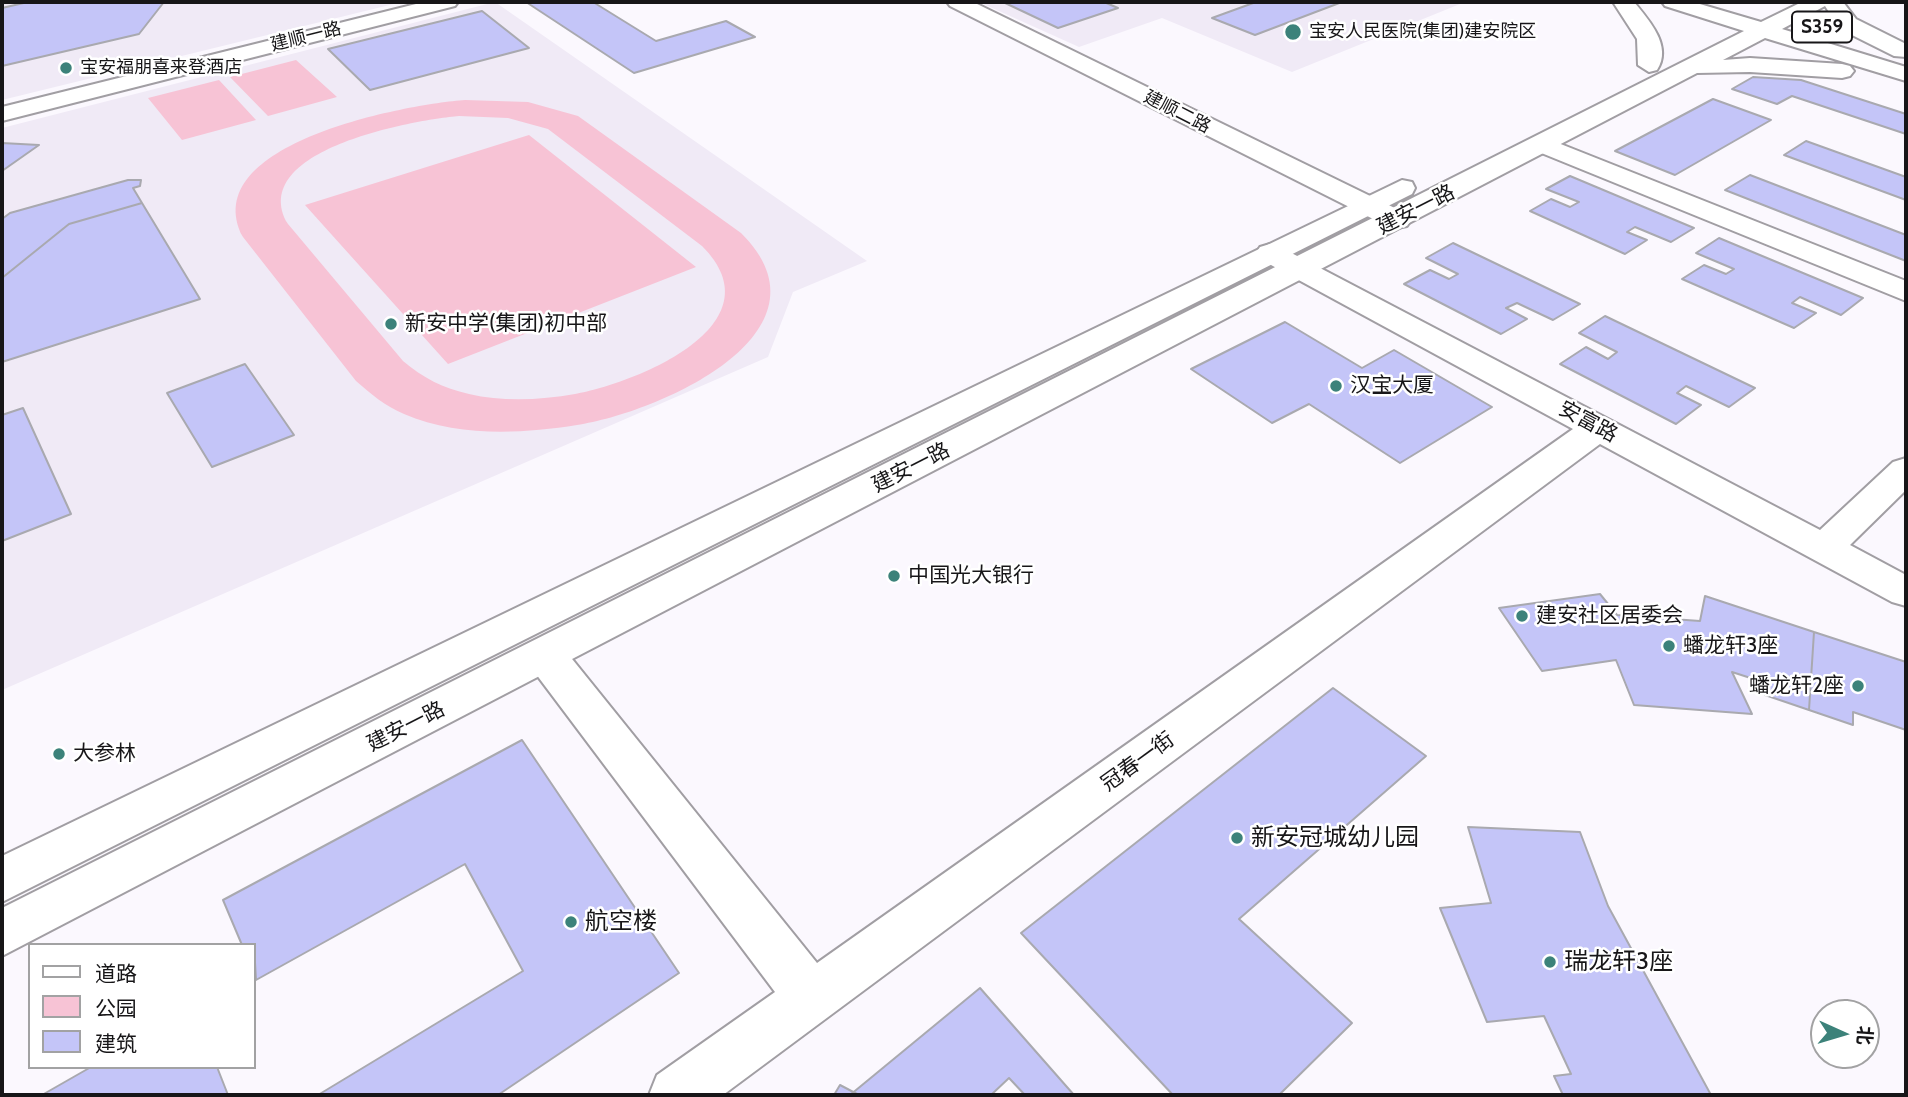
<!DOCTYPE html>
<meta charset="utf-8">
<style>
body{margin:0}
#map{position:relative;width:1908px;height:1097px;overflow:hidden;background:#fbf8fe;font-family:Cabin,"Noto Sans SC",sans-serif}
canvas{display:block}
.frame{position:absolute;inset:0;border:4px solid #171618;pointer-events:none}
.legend{position:absolute;left:28px;top:943px;width:228px;height:126px;box-sizing:border-box;background:#fff;border:2px solid #a2a2a3;margin:0;padding:9px 12px;list-style:none;font-size:21px;color:#171618}
.legend li{display:flex;align-items:center;gap:14px;height:35px}
.legend b{width:35px;border:2px solid #a2a2a3}
.north{position:absolute;left:1810px;top:999px;width:70px;height:70px;box-sizing:border-box;background:#fff;border:2px solid #a2a2a3;border-radius:50%;rotate:94deg;font-size:19px;font-weight:700;line-height:28px;text-align:center;color:#171618}
.north::after{content:'';display:block;margin:auto;width:24px;height:32px;background:#3c827a;clip-path:polygon(50% 0,100% 100%,50% 72%,0 100%)}
</style>
<div id="map">
<canvas width="1908" height="1097"></canvas>
<div class="frame"></div>
<ul class="legend">
<li><b style="height:9px;background:#fff"></b>道路</li>
<li><b style="height:19px;background:#f7c3d5"></b>公园</li>
<li><b style="height:19px;background:#c4c5f8"></b>建筑</li>
</ul>
<div class="north">北</div>
</div>
<script>
const ctx = document.querySelector('canvas').getContext('2d');
ctx.lineJoin = 'round';
function paint(path, color) { ctx.fillStyle = color; ctx.fill(path, 'evenodd'); }
function trace(path, color, width, dash) { ctx.strokeStyle = color; ctx.lineWidth = width; ctx.lineCap = dash ? 'butt' : 'round'; ctx.setLineDash(dash || []); ctx.stroke(path); }
function label(font, color, halo, rows, align = 'center') {
  ctx.font = font + ' Cabin,"Noto Sans SC",sans-serif'; ctx.lineWidth = 5; ctx.setLineDash([]); ctx.textBaseline = 'middle'; ctx.strokeStyle = halo; ctx.fillStyle = color; for (const [text, x, y, turn = 0] of rows) {
    ctx.save(); ctx.translate(x, y); ctx.rotate((+turn || 0) * Math.PI / 180); ctx.textAlign = isNaN(turn) ? turn : align; if (halo) ctx.strokeText(text, 0, 0); ctx.fillText(text, 0, 0); ctx.restore();
  }
}
const built = new Path2D(`
 M2,2H402L2,100Z
 M495,2L867,261L793,292L768,357L2,690V128Z
 M979,2H1465L1292,72L1162,18L1079,47Z`);
const green = new Path2D(`
 M296,60L337,97L268,116L230,77Z
 M219,80L256,120L182,140L148,98Z
 M465,100L528,102L578,116L741,233C842,333 657,413 577,425C521,434 457,437 404,414C385,406 371,394 356,381L243,237C195,143 408,104 465,100ZM459,116L508,118L548,129L702,246C781,325 636,383 575,394C541,400 503,402 469,394C443,388 423,378 403,361L288,224C246,150 413,120 459,116Z
 M529,135L696,267L448,364L305,205Z`);
const building = new Path2D(`
 M28,2H164L139,34L2,66V8Z
 M526,2H593L656,41L726,21L755,37L634,73Z
 M1003,2H1104L1118,8L1058,28Z
 M1256,2H1342L1255,35L1212,18Z
 M482,11L529,48L370,90L328,49Z
 M1753,77L1801,80L1906,114V134L1792,96L1777,104L1732,89Z
 M1713,99L1771,120L1675,175L1615,151Z
 M1806,141L1906,177V200L1784,155Z
 M2,143L39,145L2,171Z
 M1750,175L1906,235V261L1725,190Z
 M1570,176L1694,228L1671,242L1635,227L1627,232L1647,240L1625,254L1530,211L1551,199L1570,207L1579,202L1546,189Z
 M128,180H141L140,186L133,188L142,203L69,224L2,278V219L10,213Z
 M142,203L200,299L2,362V278L69,224Z
 M1719,238L1863,298L1841,315L1800,297L1792,303L1816,313L1794,328L1682,279L1704,265L1726,274L1734,269L1696,253Z
 M1453,243L1580,304L1553,320L1517,303L1506,308L1527,319L1501,334L1404,284L1430,270L1449,279L1458,274L1426,258Z
 M1605,316L1755,388L1729,407L1686,386L1677,393L1701,405L1676,424L1560,364L1586,347L1608,359L1617,352L1579,333Z
 M1285,322L1362,368L1394,350L1492,407L1400,463L1309,404L1272,423L1191,369Z
 M245,364L294,435L212,467L167,393Z
 M23,408L71,514L2,541V415Z
 M1600,594L1617,615L1700,621L1705,596L1814,632L1809,710L1765,695L1766,683L1732,672L1752,714L1634,705L1616,660L1542,671L1499,608Z
 M1814,632L1906,662V730L1853,712V725L1809,710Z
 M1333,688L1426,756L1239,919L1352,1023L1279,1095H1173L1021,933Z
 M522,740L679,973L498,1095H318L523,971L465,864L256,980L254,945H242L223,900Z
 M1468,827L1580,832L1608,906L1711,1095H1563L1554,1076L1571,1074L1544,1016L1487,1022L1440,908L1491,903Z
 M980,988L1074,1095H850Z
 M91,1067H217L228,1095H42Z
 M1009,1078L1025,1095H991Z
 M840,1085L859,1095H834Z`);
const minor = new Path2D(`
 M424,2H458L455,6L2,121V107Z
 M947,2H973L1407,214L1411,220L1407,226L1397,228L1387,226L950,6Z
 M1543,137L1906,281V301L1534,150L1530,145L1534,140Z
 M1270,244L1280,247L1820,530L1893,462L1906,458V490L1850,545L1906,575V606L1892,602L1600,444L723,1095H649L657,1075L775,992L530,666L524,655L530,644L545,639L560,644L817,963L1573,429L1260,259L1256,253L1260,247Z`);
const major = new Path2D(`
 M1613,2H1634C1648,19 1673,46 1657,70L1649,72L1638,65L1637,39Z
 M1662,2H1693L1761,22L1802,2H1843L1856,19L1906,44V57L1894,56L1840,29L1825,6L1782,29L1906,67V81L1765,38L1723,60L1750,58L1842,64L1850,66L1854,71L1850,76L1842,78L1750,72L1697,73L2,956V908L1744,31L1665,6Z
 M1402,180L1412,182L1415,188L1412,194L2,902V856Z`);
const markers = [
 [1293,32,9,"#3c827a"],
 [66,68,7,"#3c827a"],
 [391,324,7,"#3c827a"],
 [1336,386,7,"#3c827a"],
 [894,576,7,"#3c827a"],
 [1522,616,7,"#3c827a"],
 [1669,646,7,"#3c827a"],
 [1858,686,7,"#3c827a"],
 [59,754,7,"#3c827a"],
 [1237,838,7,"#3c827a"],
 [571,922,7,"#3c827a"],
 [1550,962,7,"#3c827a"]
];
const farPoinames = [
 ["宝安人民医院(集团)建安院区",1309,32],
 ["宝安福朋喜来登酒店",80,68]
];
const farStreetnames = [
 ["建顺一路",306,37,-14],
 ["建顺二路",1177,112,27]
];
const shields = [
 [1822,27,60]
];
const shieldNames = [
 ["S359",1822,27]
];
const streetNames = [
 ["建安一路",1416,210,-27],
 ["安富路",1588,422,28],
 ["建安一路",911,468,-27],
 ["建安一路",406,727,-27],
 ["冠春一街",1138,762,-36]
];
const poiNames = [
 ["新安中学(集团)初中部",405,324],
 ["汉宝大厦",1350,386],
 ["中国光大银行",908,576],
 ["建安社区居委会",1536,616],
 ["蟠龙轩3座",1683,646],
 ["蟠龙轩2座",1844,686,"right"],
 ["大参林",73,754]
];
const nearPoinames = [
 ["新安冠城幼儿园",1251,838],
 ["航空楼",585,922],
 ["瑞龙轩3座",1564,962]
];
paint(built, '#f0eaf6');
paint(green, '#f7c3d5');
paint(building, '#c4c5f8');
trace(building, '#a9a9af', 2);
trace(minor, '#a19ea3', 4);
trace(major, '#a19ea3', 4);
paint(minor, '#fff');
paint(major, '#fff');
for (const [x, y, r, color] of markers) { const dot = new Path2D(); dot.arc(x, y, r, 0, 2 * Math.PI); ctx.fillStyle = color; ctx.fill(dot); trace(dot, '#fff', 2.5); }
label('18px', '#171618', '#fff', farPoinames, 'left');
label('18px', '#171618', '#fff', farStreetnames);
for (const [x, y, w] of shields) { const box = new Path2D(); box.roundRect(x - w / 2, y - 15.5, w, 31, 5); ctx.fillStyle = '#fff'; ctx.fill(box); trace(box, '#171618', 2); }
label('bold 19px', '#171618', null, shieldNames);
label('21px', '#171618', '#fff', streetNames);
label('21px', '#171618', '#fff', poiNames, 'left');
label('24px', '#171618', '#fff', nearPoinames, 'left');
</script>
